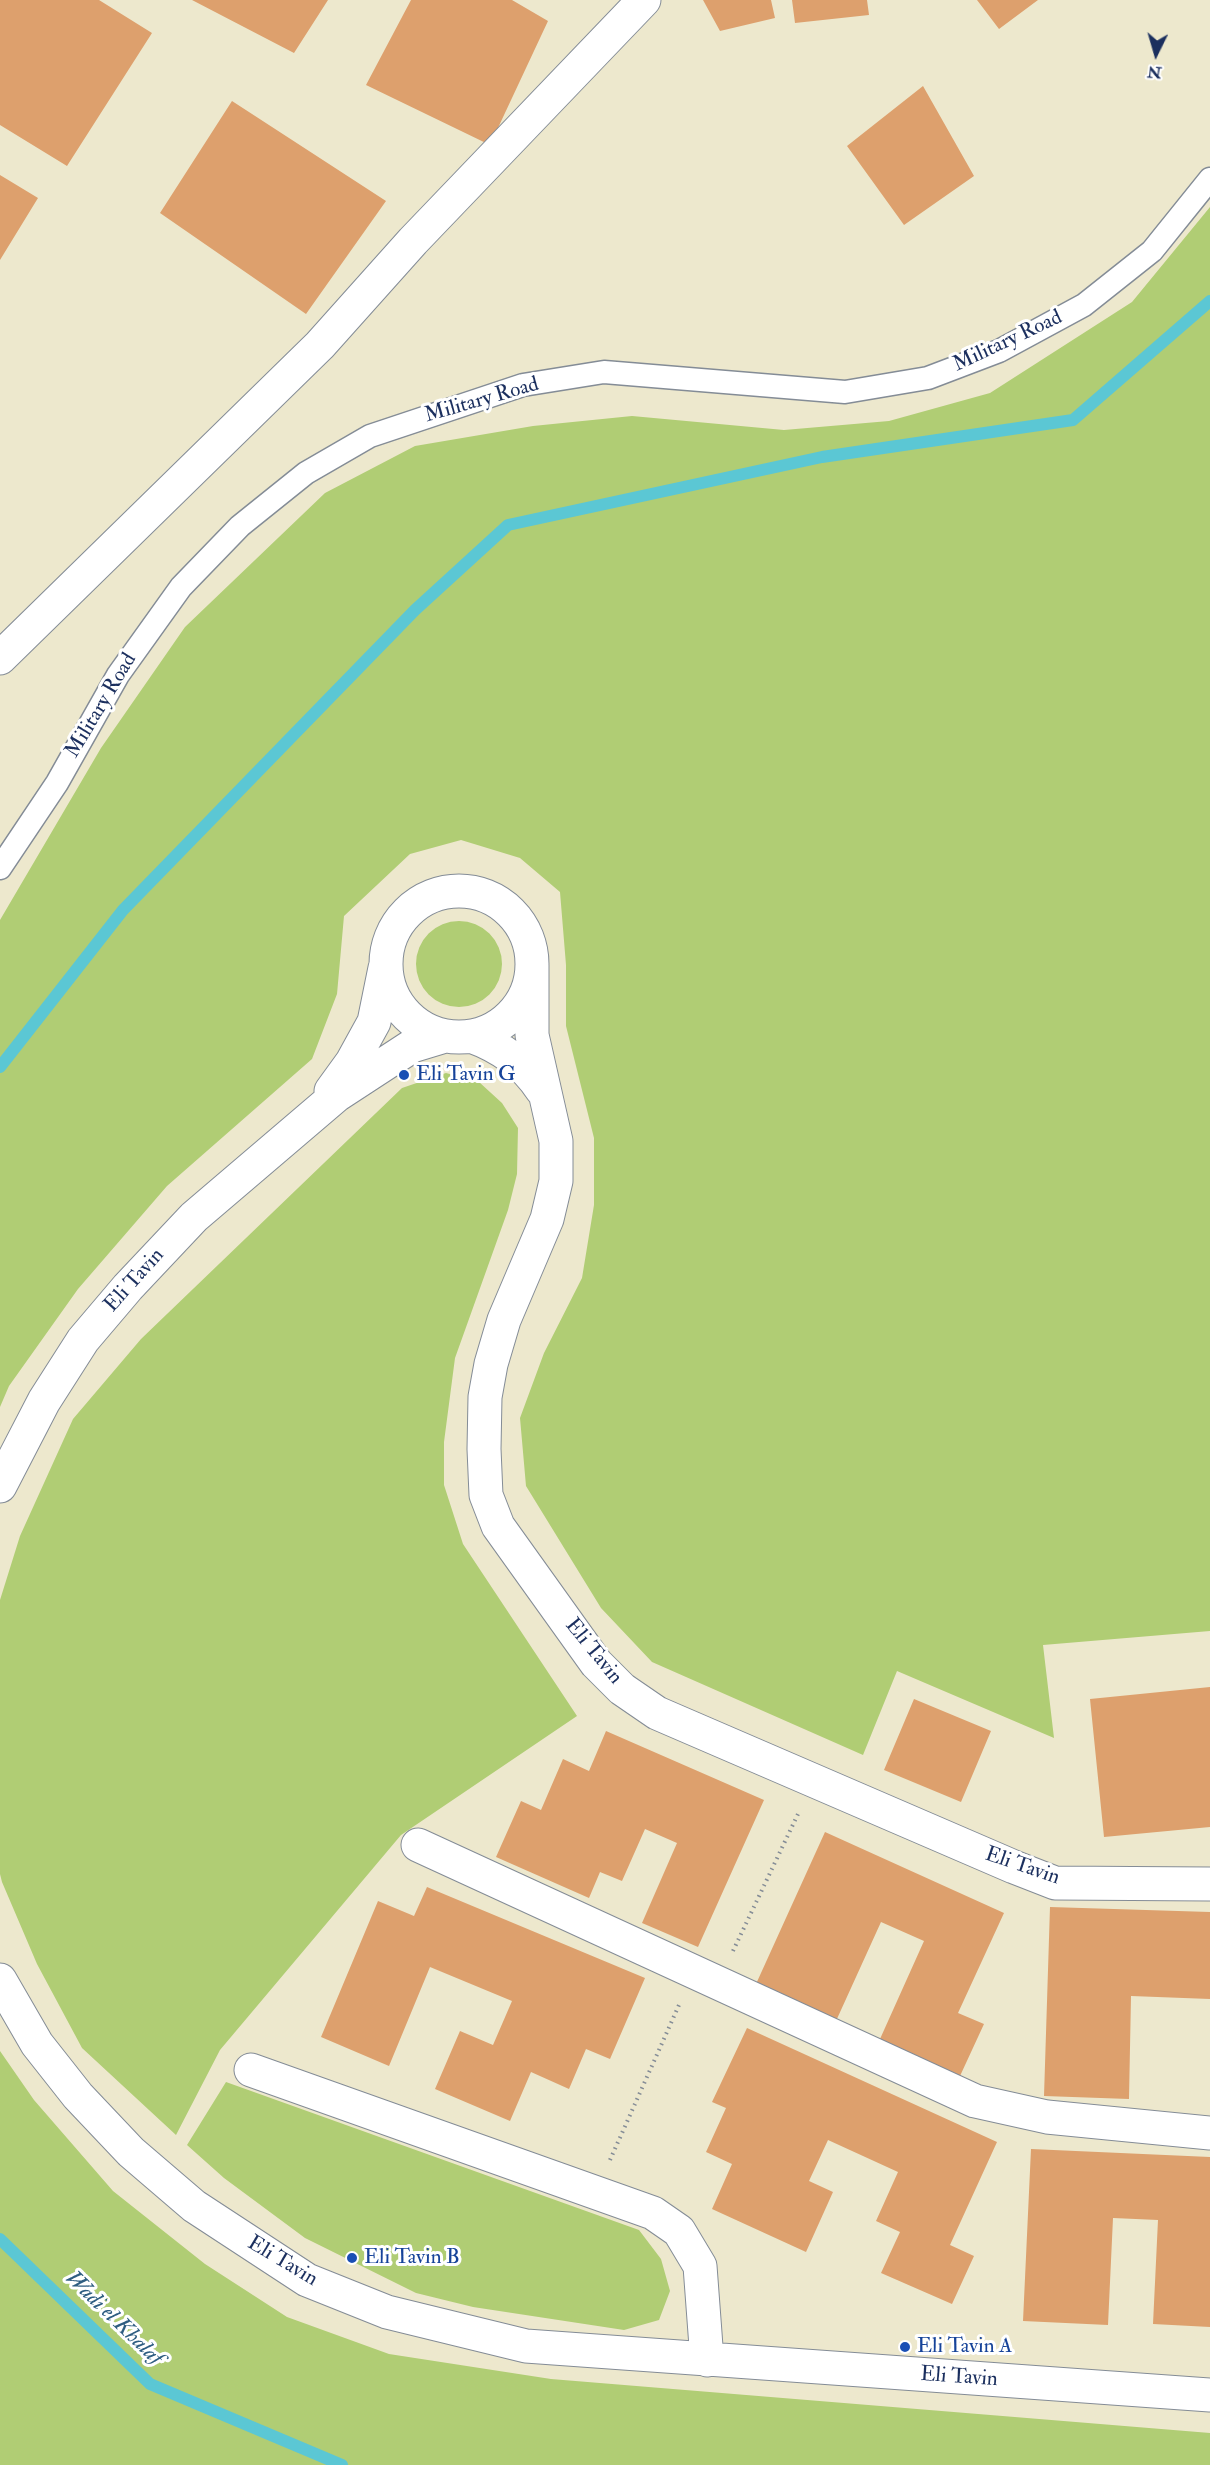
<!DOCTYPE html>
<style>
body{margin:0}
#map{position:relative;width:1210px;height:2465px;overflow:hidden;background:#ede8cd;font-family:"IM FELL Double Pica",serif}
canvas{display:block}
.north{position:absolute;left:1126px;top:24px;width:60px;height:60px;-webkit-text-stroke:4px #fff;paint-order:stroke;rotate:185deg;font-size:16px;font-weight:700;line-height:24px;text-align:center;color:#1b2f5e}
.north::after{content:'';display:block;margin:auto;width:21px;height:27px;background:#1b2f5e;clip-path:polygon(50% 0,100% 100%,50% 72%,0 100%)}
</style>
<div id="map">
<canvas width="1210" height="2465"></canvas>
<div class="north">N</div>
</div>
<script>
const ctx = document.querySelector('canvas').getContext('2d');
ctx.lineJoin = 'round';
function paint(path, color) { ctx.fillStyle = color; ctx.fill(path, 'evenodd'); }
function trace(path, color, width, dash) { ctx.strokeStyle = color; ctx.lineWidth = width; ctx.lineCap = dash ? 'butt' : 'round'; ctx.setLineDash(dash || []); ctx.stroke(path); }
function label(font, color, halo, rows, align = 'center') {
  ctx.font = font + ' "IM FELL Double Pica",serif'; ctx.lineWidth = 6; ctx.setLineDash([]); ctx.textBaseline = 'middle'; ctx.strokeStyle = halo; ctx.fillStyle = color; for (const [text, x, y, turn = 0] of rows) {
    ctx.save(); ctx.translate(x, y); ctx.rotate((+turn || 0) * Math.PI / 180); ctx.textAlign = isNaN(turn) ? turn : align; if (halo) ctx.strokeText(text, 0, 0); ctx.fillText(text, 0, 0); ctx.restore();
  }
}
const green = new Path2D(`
 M1210,207V1631L1043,1645L1054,1738L897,1671L863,1755L652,1662L601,1608L526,1486L520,1418L544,1353L582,1278L594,1205V1138L566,1026V965L560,892L520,858L461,840L410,854L344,916L337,994L312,1059L167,1186L78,1289L9,1386L0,1407V920L101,748L185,627L325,493L415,446L533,426L632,416L784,430L889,421L990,393L1132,302Z
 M416 964a43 43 0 1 1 86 0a43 43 0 1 1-86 0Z
 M446,1073L479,1082L502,1103L518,1128L517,1174L508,1210L455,1358L444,1442V1485L463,1544L577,1716L401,1835L220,2050L176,2135L82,2048L37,1964L2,1882L0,1874V1600L20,1536L73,1419L141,1339L402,1088Z
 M0,2051L34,2100L113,2191L205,2264L287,2317L389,2354L551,2379L1210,2433V2465H0Z
 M226,2082L639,2230L661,2259L670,2291L659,2320L624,2330L473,2307L416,2293L305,2238L224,2178L187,2145Z`);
const stream = new Path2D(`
 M0,1067L123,910L415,610L508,525L822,457L1073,420L1210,301
 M0,2239L150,2384L342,2465`);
const building = new Path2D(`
 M0,0H99L152,33L67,166L0,125Z
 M192,0H328L294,53Z
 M411,0H512L548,21L490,145L366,85Z
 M703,0H771L775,18L720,31Z
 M792,0H867L869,15L795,23Z
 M977,0H1038L999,29Z
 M923,86L974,176L904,225L847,146Z
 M232,101L386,201L306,314L160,213Z
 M0,175L38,198L0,260Z
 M1210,1687V1827L1104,1837L1090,1699Z
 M914,1699L991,1731L961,1802L884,1770Z
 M606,1731L764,1800L698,1947L642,1923L677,1843L645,1829L622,1881L600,1872L589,1898L496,1857L521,1801L541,1810L563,1759L589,1771Z
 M825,1832L1004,1913L958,2013L984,2024L960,2076L880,2039L924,1941L881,1922L836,2021L756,1984Z
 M427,1887L645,1978L610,2059L586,2049L569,2089L531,2072L510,2121L435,2089L460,2031L493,2045L512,2001L430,1967L389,2066L321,2037L378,1901L414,1916Z
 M1050,1907L1210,1912V1999L1131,1996L1129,2099L1044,2096Z
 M747,2028L997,2142L950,2245L974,2256L952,2304L881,2273L900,2232L876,2221L898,2172L828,2140L809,2181L833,2192L806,2252L712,2209L732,2164L706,2152L726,2108L712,2102Z
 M1031,2149L1210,2157V2327L1153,2324L1158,2220L1113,2218L1108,2325L1023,2321Z`);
const path = new Path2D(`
 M733,1951L798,1814
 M610,2160L679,2005`);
const service = new Path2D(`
 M0,868L57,783L118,675L181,587L240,526L306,473L370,436L523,385L604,372L845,392L928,378L999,351L1084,305L1152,251L1210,179`);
const minor = new Path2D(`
 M0,658L320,345L413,241L644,0
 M386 964a73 73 0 1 1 146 0a73 73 0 1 1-146 0Z
 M532,965V1035L556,1141V1181L547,1219L504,1320L491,1364L485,1397L484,1449L486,1495L498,1526L596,1663L622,1689L657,1713L1014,1867L1055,1883L1210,1884
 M471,1036C501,1047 524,1063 542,1090
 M331,1091L352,1062L374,1022L385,968
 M0,1486L44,1401L83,1340L128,1287L194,1217L337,1095L412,1046L445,1036
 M418,1845L975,2101L1047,2117L1210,2133
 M0,1980L37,2044L78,2096L131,2152L194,2206L307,2280L387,2312L526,2346L1210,2395
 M251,2070L653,2213L679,2231L700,2266L707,2360`);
const markers = [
 [404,1075,6,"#1a4fb4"],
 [352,2258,6,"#1a4fb4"],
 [905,2347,6,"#1a4fb4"]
];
const streetNames = [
 ["Military Road",1008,342,-25],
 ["Military Road",482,401,-16],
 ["Military Road",102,706,-59],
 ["Eli Tavin",135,1281,-48],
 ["Eli Tavin",593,1652,51],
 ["Eli Tavin",1022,1867,19],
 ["Eli Tavin",282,2262,31],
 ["Eli Tavin",959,2378,4]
];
const transitNames = [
 ["Eli Tavin G",416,1075],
 ["Eli Tavin B",364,2258],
 ["Eli Tavin A",917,2347]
];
const waterNames = [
 ["Wadi el Khalaf",113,2319,44]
];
paint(green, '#b0cd74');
trace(stream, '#5bc7d4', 12);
paint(building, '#dda06d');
trace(service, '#848c96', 25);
trace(minor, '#848c96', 35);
trace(path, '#848c96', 4, [1.5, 4.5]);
trace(service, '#fff', 22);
trace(minor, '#fff', 33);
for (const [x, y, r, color] of markers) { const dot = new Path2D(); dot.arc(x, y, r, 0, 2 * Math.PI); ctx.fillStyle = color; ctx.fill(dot); trace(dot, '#fff', 2); }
label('21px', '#1b2f5e', '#fff', streetNames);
label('21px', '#164399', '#fff', transitNames, 'left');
label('italic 22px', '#2e5d81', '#fff', waterNames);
</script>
